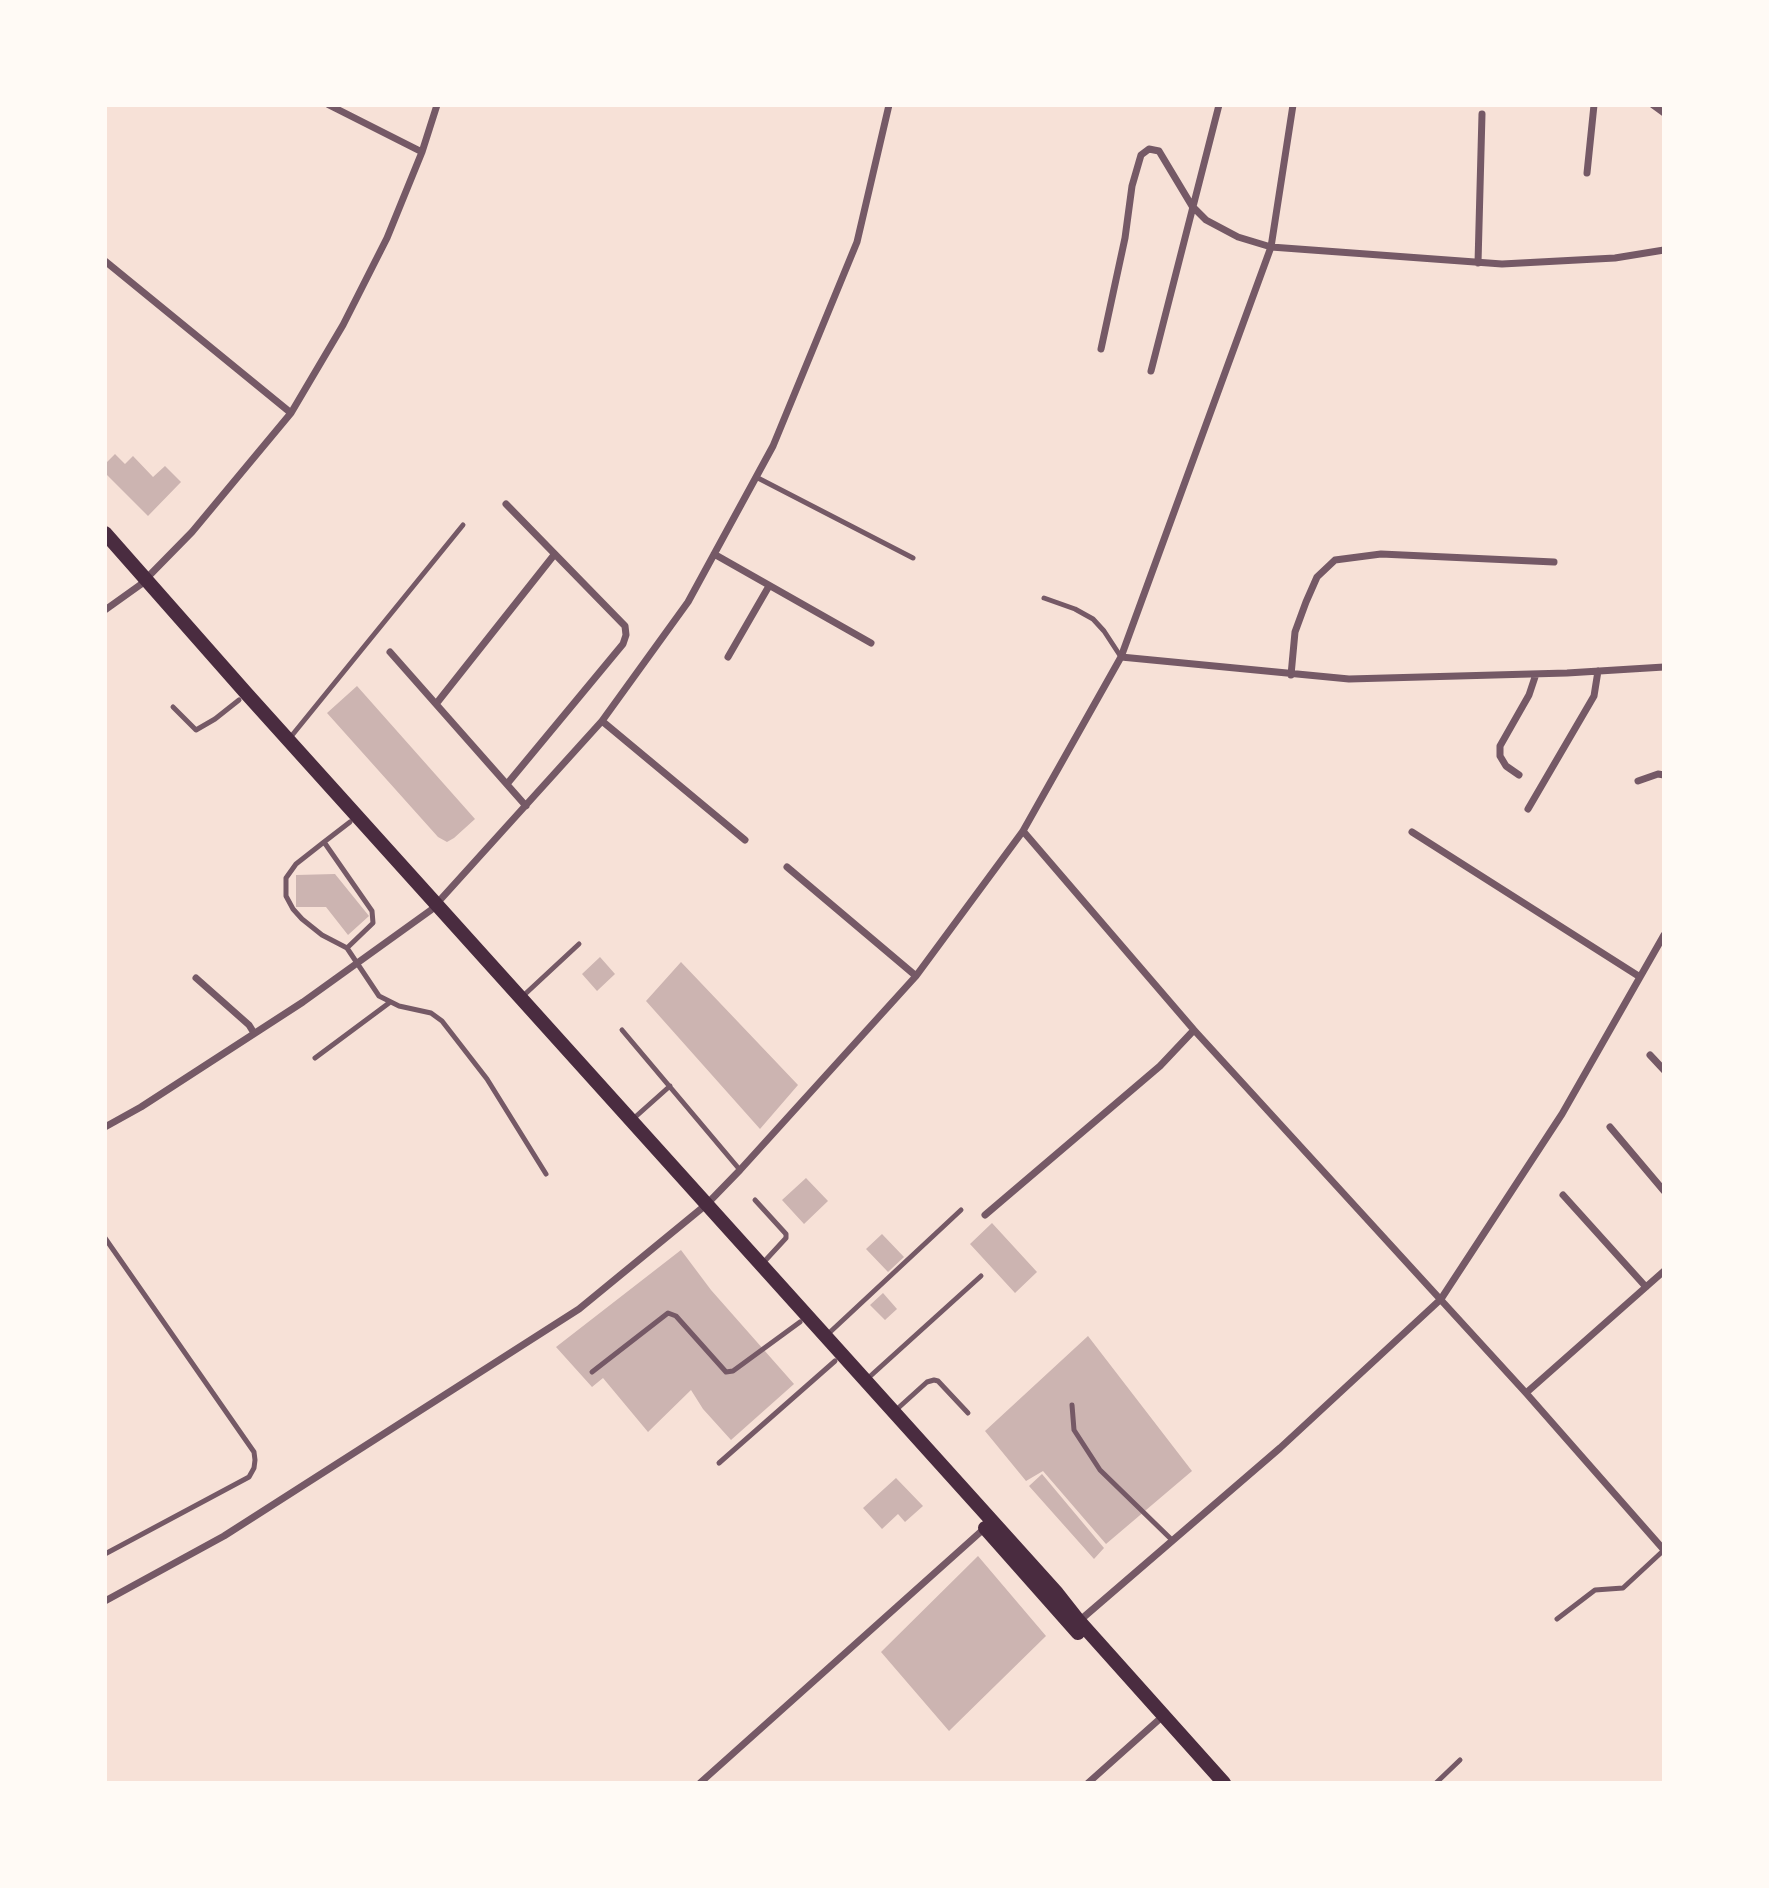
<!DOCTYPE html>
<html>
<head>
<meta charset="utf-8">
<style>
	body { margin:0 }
	#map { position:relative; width:1769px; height:1888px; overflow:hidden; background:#f7e1d7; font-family:"Open Sans",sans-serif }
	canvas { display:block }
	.frame { position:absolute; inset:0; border:107px solid #fffaf5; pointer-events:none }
</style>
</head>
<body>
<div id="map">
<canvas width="1769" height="1888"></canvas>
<div class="frame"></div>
</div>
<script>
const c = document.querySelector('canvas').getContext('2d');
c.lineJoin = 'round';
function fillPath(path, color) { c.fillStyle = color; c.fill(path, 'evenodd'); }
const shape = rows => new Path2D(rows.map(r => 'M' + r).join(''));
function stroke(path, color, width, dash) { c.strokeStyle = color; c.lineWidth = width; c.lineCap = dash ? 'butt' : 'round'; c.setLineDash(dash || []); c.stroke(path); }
const building = shape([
	[115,454,125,464,133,456,153,477,165,466,181,482,148,516,105,473,105,464],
	[357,686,475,819,454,838,447,842,438,837,327,713],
	[335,874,369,916,348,935,326,907,296,907,296,875],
	[600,957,615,974,597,991,582,974],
	[681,962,798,1085,760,1129,646,1001],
	[806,1178,828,1201,804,1224,782,1200],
	[992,1223,1037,1272,1015,1293,970,1244],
	[882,1234,904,1257,888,1272,866,1249],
	[681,1250,711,1290,794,1384,731,1440,703,1409,691,1390,648,1432,603,1378,592,1387,556,1347],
	[883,1293,897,1309,885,1320,870,1305],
	[1088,1336,1192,1471,1106,1544,1043,1471,1026,1481,985,1431],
	[1042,1474,1104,1548,1094,1559,1029,1486],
	[896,1478,923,1506,905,1522,898,1514,882,1529,863,1508],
	[978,1556,1046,1636,949,1731,881,1652]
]);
const service = shape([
	[756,477,913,558],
	[1044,598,1075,609,1093,619,1104,631,1121,657],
	[173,707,196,730,215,719,239,700],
	[289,739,463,525],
	[324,842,296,864,286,878,286,896,293,909,302,919,322,935,347,948,379,996,399,1006,431,1013,442,1021,487,1079,546,1174],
	[347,948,373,923,372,911,324,842,350,822],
	[523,996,579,944],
	[622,1030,740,1170],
	[315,1058,389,1003],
	[633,1119,670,1086],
	[755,1200,786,1234,786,1238,763,1263],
	[105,1238,254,1452,255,1460,254,1468,249,1477,105,1554],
	[828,1334,961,1210],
	[592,1372,668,1313,676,1316,726,1372,733,1371,800,1322],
	[866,1380,981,1276],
	[1072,1405,1074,1430,1100,1470,1172,1540],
	[896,1410,927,1382,934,1380,938,1381,968,1413],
	[719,1463,835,1361],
	[1557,1619,1595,1590,1623,1588,1664,1550],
	[1436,1783,1460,1760]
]);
const minor = shape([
	[329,105,422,152],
	[1653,105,1664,113],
	[1587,173,1594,105],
	[105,261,291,413],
	[1478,263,1482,114],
	[1101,349,1125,238,1132,186,1141,155,1149,149,1159,151,1192,206,1206,220,1238,237,1271,247,1502,264,1615,258,1664,250],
	[1151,371,1219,105],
	[506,504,625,626,626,635,623,644,507,784],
	[714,554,871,643],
	[105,610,140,585,192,532,291,413,343,325,387,238,422,152,437,105],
	[390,652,526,806],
	[728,657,769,586],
	[1121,657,1349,679,1567,673,1664,667],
	[1291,675,1295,632,1306,602,1317,577,1335,560,1381,554,1554,562],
	[436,704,554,555],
	[602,721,745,840],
	[1519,775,1506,766,1500,756,1500,746,1529,695,1536,674],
	[1638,781,1658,774,1664,775],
	[1528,809,1594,696,1598,671],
	[1023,831,1194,1030,1526,1393,1664,1550],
	[1412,832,1640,977],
	[787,867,916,976],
	[196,978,249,1025,254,1033],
	[1650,1055,1664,1070],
	[105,1127,141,1107,303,1002,431,910,602,721,688,602,773,446,857,242,889,105],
	[1610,1127,1664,1191],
	[1563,1195,1646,1287],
	[985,1215,1160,1066,1194,1030],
	[1526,1393,1664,1271],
	[105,1601,224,1536,579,1309,707,1204,740,1170,916,976,1023,831,1121,657,1271,247,1293,105],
	[1078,1622,1280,1448,1441,1299,1562,1114,1664,935],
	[700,1783,986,1527],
	[1088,1783,1163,1716]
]);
const secondary = shape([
	[105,533,246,693,1057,1593,1079,1621,1224,1783],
	[985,1528,1078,1633]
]);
fillPath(building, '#ccb4b1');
stroke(service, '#755966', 5);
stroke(minor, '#755966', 7);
stroke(secondary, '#4a2c40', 14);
</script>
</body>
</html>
